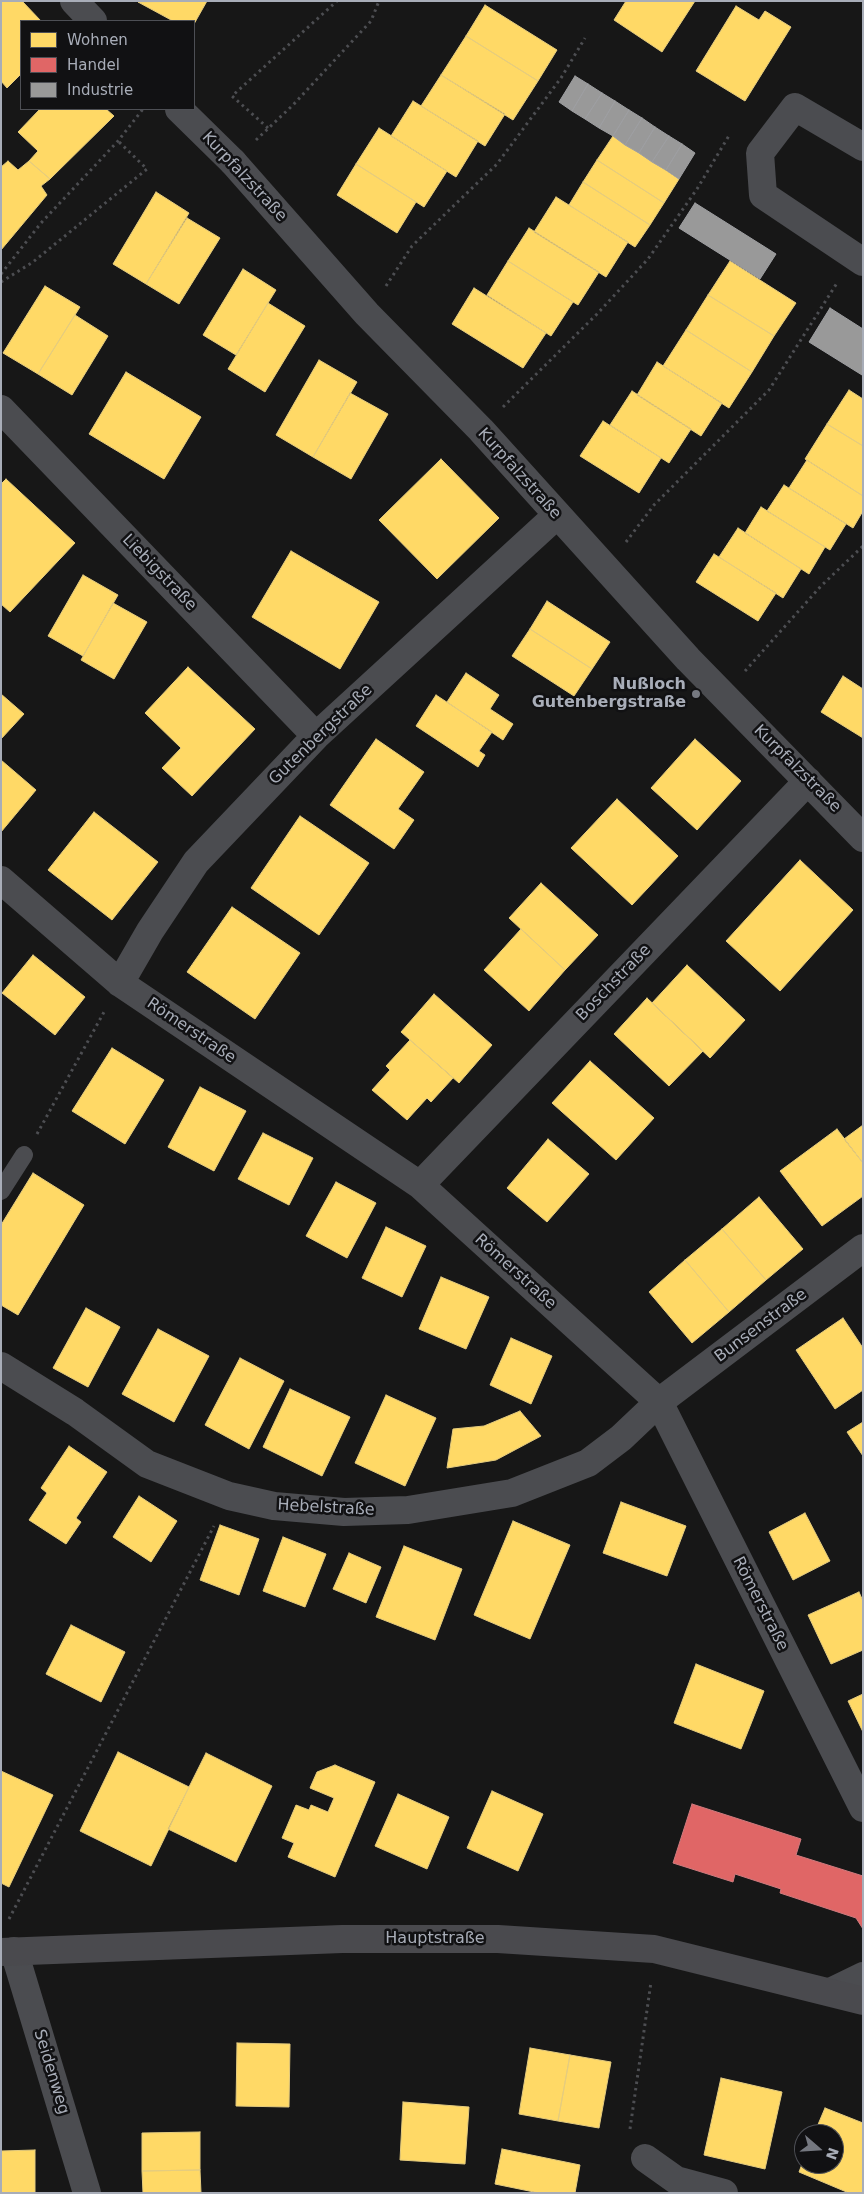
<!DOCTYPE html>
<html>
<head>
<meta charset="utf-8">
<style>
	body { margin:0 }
	#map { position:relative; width:864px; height:2194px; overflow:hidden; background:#171717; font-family:"DejaVu Sans",sans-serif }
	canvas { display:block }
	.frame { position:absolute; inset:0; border:2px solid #a8adb8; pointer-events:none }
	.legend { position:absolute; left:20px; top:20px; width:175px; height:90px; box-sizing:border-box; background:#111113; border:1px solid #4d4f55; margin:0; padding:6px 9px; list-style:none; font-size:15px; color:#a8adb8 }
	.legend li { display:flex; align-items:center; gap:10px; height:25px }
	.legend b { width:25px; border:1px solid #4d4f55 }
	.north { position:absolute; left:794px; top:2124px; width:50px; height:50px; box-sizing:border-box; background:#111113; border:1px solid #4d4f55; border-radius:50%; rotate:109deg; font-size:14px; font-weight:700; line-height:20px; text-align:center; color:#a8adb8 }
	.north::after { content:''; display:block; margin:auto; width:18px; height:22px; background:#757880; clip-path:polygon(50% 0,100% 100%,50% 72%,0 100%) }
</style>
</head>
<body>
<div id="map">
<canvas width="864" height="2194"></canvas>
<div class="frame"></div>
<ul class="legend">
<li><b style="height:14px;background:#ffd966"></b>Wohnen</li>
<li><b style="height:14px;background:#e06666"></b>Handel</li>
<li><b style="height:14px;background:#999"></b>Industrie</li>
</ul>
<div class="north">N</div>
</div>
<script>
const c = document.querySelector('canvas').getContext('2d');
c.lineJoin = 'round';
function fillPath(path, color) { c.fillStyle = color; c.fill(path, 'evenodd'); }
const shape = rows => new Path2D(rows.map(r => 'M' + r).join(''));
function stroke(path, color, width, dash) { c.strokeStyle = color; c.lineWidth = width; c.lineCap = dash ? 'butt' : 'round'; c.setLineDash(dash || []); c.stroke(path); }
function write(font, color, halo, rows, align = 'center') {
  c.font = font + ' "DejaVu Sans",sans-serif'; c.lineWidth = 5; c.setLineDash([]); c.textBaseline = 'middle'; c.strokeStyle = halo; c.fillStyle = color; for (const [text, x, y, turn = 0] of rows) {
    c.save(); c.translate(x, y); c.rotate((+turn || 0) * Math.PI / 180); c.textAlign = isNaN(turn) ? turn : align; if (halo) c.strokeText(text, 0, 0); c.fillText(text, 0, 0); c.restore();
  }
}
const homes = shape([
	[1,1,22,1,41,21,21,21,21,74,7,88,1,81,1,1],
	[207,1,194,24,194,21,173,21,138,2,207,1],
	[626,1,695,1,662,52,614,20,626,1],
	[485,5,557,50,538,81,466,36,485,5],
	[736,6,759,20,765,11,791,27,745,101,696,71,736,6],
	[466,36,538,81,513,120,441,75,466,36],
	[441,75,505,114,485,146,421,106,441,75],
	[413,101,478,141,456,177,391,136,413,101],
	[40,109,106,109,114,116,50,179,29,161,38,151,18,132,40,109],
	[379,128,447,171,424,207,356,164,379,128],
	[613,136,679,179,664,203,597,160,613,136],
	[597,160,664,203,650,225,583,182,597,160],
	[8,161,18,170,29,161,50,179,41,186,47,195,1,250,1,167,8,161],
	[356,164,416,202,397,233,337,195,356,164],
	[583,182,650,225,635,247,569,205,583,182],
	[156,192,189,213,146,284,113,264,156,192],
	[556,197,628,242,606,277,534,232,556,197],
	[187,218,220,238,179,304,146,284,187,218],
	[529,228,599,272,578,305,508,261,529,228],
	[508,261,573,302,551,336,487,295,508,261],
	[730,261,796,303,774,336,708,295,730,261],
	[243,269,276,290,236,355,203,335,243,269],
	[45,286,80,307,38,374,3,353,45,286],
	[474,288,546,333,523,368,452,324,474,288],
	[708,295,774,336,752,372,686,330,708,295],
	[268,303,305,326,265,392,228,369,268,303],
	[75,315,108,336,72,395,38,374,75,315],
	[686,330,752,372,729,408,663,366,686,330],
	[319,360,357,382,313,457,276,435,319,360],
	[657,362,722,403,701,436,637,395,657,362],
	[126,372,201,417,164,479,89,434,126,372],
	[849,390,863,399,863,446,827,424,849,390],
	[632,391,691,429,669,463,610,425,632,391],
	[350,393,388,414,351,479,313,457,350,393],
	[603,421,661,458,639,493,580,456,603,421],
	[827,424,863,446,863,496,805,459,827,424],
	[441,459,499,518,437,579,379,520,441,459],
	[807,460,863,496,863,511,853,528,789,488,807,460],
	[6,479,75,543,10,612,1,604,1,484,6,479],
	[784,485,846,524,830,550,767,511,784,485],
	[761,507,825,547,809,574,745,533,761,507],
	[738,528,801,569,783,598,719,557,738,528],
	[291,551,379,602,340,669,252,617,291,551],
	[714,554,776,593,758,621,696,582,714,554],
	[83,575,118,595,83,656,48,636,83,575],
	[547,601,610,642,592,669,530,629,547,601],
	[113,603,147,622,114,679,81,660,113,603],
	[530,629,592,669,574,696,512,656,530,629],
	[188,667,255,729,192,796,162,768,181,748,145,713,188,667],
	[466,673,499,695,490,709,513,724,503,740,447,702,466,673],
	[843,676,863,689,863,738,821,712,843,676],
	[1,694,24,714,1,739,1,694],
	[436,695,492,732,479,751,485,755,478,767,416,726,436,695],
	[376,739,424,772,398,809,414,820,394,849,330,805,376,739],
	[695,739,741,781,697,830,651,788,695,739],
	[1,760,36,790,1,832,1,760],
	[617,799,678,856,632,905,571,848,617,799],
	[94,812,158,862,112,920,48,870,94,812],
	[300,816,369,863,319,935,251,888,300,816],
	[800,860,853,910,780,991,726,941,800,860],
	[541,883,598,935,565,970,509,918,541,883],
	[232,907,300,953,255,1019,187,972,232,907],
	[521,929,565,970,529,1011,484,970,521,929],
	[33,955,85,997,55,1035,2,993,33,955],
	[687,965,745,1020,710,1058,652,1003,687,965],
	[434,994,492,1045,459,1083,401,1032,434,994],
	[647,998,703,1051,669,1086,614,1034,647,998],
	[410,1040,453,1078,431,1102,427,1098,407,1120,372,1090,390,1070,386,1066,410,1040],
	[112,1048,164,1080,125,1144,72,1111,112,1048],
	[590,1061,654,1118,616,1160,552,1103,590,1061],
	[200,1087,246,1111,214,1171,168,1147,200,1087],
	[863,1125,863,1163,844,1139,863,1125],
	[837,1129,863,1163,863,1196,822,1226,780,1171,837,1129],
	[263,1133,313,1158,289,1205,238,1179,263,1133],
	[548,1139,589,1174,547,1222,507,1188,548,1139],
	[33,1173,84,1205,18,1315,1,1305,1,1225,33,1173],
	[336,1182,376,1203,347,1258,306,1236,336,1182],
	[759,1197,803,1249,766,1280,722,1229,759,1197],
	[386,1227,426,1246,402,1297,362,1278,386,1227],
	[722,1229,766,1280,729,1312,685,1260,722,1229],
	[685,1260,729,1312,692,1343,649,1292,685,1260],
	[441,1277,489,1297,466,1349,419,1329,441,1277],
	[86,1308,120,1327,88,1387,53,1368,86,1308],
	[843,1318,863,1348,863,1390,835,1409,796,1350,843,1318],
	[158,1329,209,1356,174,1422,122,1394,158,1329],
	[511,1338,552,1356,531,1404,490,1385,511,1338],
	[240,1358,284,1381,249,1449,205,1425,240,1358],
	[290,1389,350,1417,322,1476,263,1447,290,1389],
	[386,1395,436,1418,405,1486,355,1463,386,1395],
	[520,1411,541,1436,496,1460,447,1468,453,1429,484,1426,520,1411],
	[863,1422,863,1456,847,1432,863,1422],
	[69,1446,107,1472,76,1518,81,1522,66,1544,29,1520,47,1493,41,1488,69,1446],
	[139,1496,177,1521,151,1562,113,1537,139,1496],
	[621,1502,686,1526,667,1576,603,1553,621,1502],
	[805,1513,830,1561,793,1580,769,1532,805,1513],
	[513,1521,570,1545,530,1639,474,1615,513,1521],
	[220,1525,259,1539,239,1595,200,1580,220,1525],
	[283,1537,326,1554,305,1607,263,1591,283,1537],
	[404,1546,462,1569,435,1640,376,1617,404,1546],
	[349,1553,381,1567,366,1603,333,1589,349,1553],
	[859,1592,863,1601,863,1650,831,1664,808,1615,859,1592],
	[71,1625,125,1652,101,1702,46,1674,71,1625],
	[696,1664,764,1691,741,1749,674,1723,696,1664],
	[863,1694,863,1732,848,1701,863,1694],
	[118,1752,189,1787,151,1866,80,1831,118,1752],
	[206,1753,272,1786,236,1862,168,1829,206,1753],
	[335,1765,375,1782,335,1877,288,1857,294,1843,282,1838,296,1805,309,1810,311,1805,328,1812,334,1798,310,1788,317,1772,335,1765],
	[1,1771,53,1795,9,1887,1,1883,1,1771],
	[492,1791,543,1814,518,1871,467,1848,492,1791],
	[398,1794,449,1817,427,1869,375,1846,398,1794],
	[237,2043,290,2044,289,2107,236,2106,237,2043],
	[530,2048,570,2055,558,2121,519,2114,530,2048],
	[570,2055,611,2062,599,2128,558,2121,570,2055],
	[721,2078,782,2092,765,2169,704,2155,721,2078],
	[403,2102,469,2107,465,2164,400,2160,403,2102],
	[825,2108,863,2123,863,2193,849,2193,799,2172,804,2159,804,2164,834,2164,834,2134,814,2134,825,2108],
	[200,2132,200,2170,142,2171,142,2133,200,2132],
	[502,2149,580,2165,575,2193,539,2193,495,2184,502,2149],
	[35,2150,35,2193,1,2193,1,2151,35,2150],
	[200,2170,201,2193,143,2193,142,2171,200,2170]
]);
const shops = shape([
	[692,1804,801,1839,796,1855,863,1876,863,1929,856,1918,780,1893,781,1889,735,1874,733,1882,673,1863,692,1804]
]);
const industry = shape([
	[575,76,588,84,572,111,559,102,575,76],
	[588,84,602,93,585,119,572,111,588,84],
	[602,93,615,101,599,128,585,119,602,93],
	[615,101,629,110,613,136,599,128,615,101],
	[629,110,642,118,625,145,613,136,629,110],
	[642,118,655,127,639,153,625,145,642,118],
	[655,127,669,136,652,162,639,153,655,127],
	[669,136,682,144,666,170,652,162,669,136],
	[682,144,695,153,679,179,666,170,682,144],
	[695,203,776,254,760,279,679,228,695,203],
	[830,308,863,329,862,375,809,342,830,308]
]);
const path = shape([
	[268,128,232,96,337,1],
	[256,140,293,105,371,21,379,1],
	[1,274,41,223,118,141,143,109],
	[1,282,33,262,147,169,118,141],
	[386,286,412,246,497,164,561,78,585,38],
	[503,407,597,314,648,259,697,189,730,134],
	[626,542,654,505,769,390,837,283],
	[745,671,821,586,863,546],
	[37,1134,104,1012],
	[9,1919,214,1526],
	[630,2129,651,1982]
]);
const lane = shape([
	[1,1191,24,1155]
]);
const street = shape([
	[74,1,93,21],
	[863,147,795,107,760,153,763,195,863,262],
	[233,162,367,314,481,430,688,659,863,838],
	[1,409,316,736],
	[1,880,120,983,420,1185,659,1402,863,1808],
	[120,983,150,931,196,862,316,736,556,516],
	[420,1185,808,781],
	[1,1366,75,1412,147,1464,229,1496,274,1506,344,1512,408,1510,512,1493,588,1463,621,1438,659,1402,863,1248],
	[14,1951,87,2193],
	[830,1992,863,1976],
	[645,2158,676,2180,724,2193]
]);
const secondary = shape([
	[1,1952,342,1939,498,1939,654,1949,863,2001]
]);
const streetBridge = shape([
	[179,109,233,162]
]);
const markers = [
	[696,694,5,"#757880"]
];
const streetNames = [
	["Kurpfalzstraße",244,177,47],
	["Kurpfalzstraße",519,474,48],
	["Liebigstraße",159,573,46],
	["Gutenbergstraße",321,735,-44],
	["Kurpfalzstraße",797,769,45],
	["Boschstraße",614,983,-46],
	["Römerstraße",191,1031,34],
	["Römerstraße",515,1272,42],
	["Bunsenstraße",761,1326,-37],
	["Hebelstraße",326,1508,3],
	["Römerstraße",760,1604,63],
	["Hauptstraße",435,1939],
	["Seidenweg",51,2072,73]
];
const poiNames = [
	["Nußloch",686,685],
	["Gutenbergstraße",686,703]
];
fillPath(homes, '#ffd966');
stroke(homes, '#e5cc7f', 1);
fillPath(shops, '#e06666');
stroke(shops, '#cf7b7f', 1);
fillPath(industry, '#999');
stroke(industry, '#9e9fa2', 1);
stroke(path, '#4d4e52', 3, [2.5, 4]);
stroke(lane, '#4b4c50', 18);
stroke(street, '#4b4c50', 28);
stroke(secondary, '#4a4a4e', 28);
stroke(streetBridge, '#4b4c50', 28);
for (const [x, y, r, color] of markers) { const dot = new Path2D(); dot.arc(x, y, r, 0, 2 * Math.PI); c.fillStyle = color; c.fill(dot); stroke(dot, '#111113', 2); }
write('16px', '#a8adb8', '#111113', streetNames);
write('bold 16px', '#a8adb8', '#111113', poiNames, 'right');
</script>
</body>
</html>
